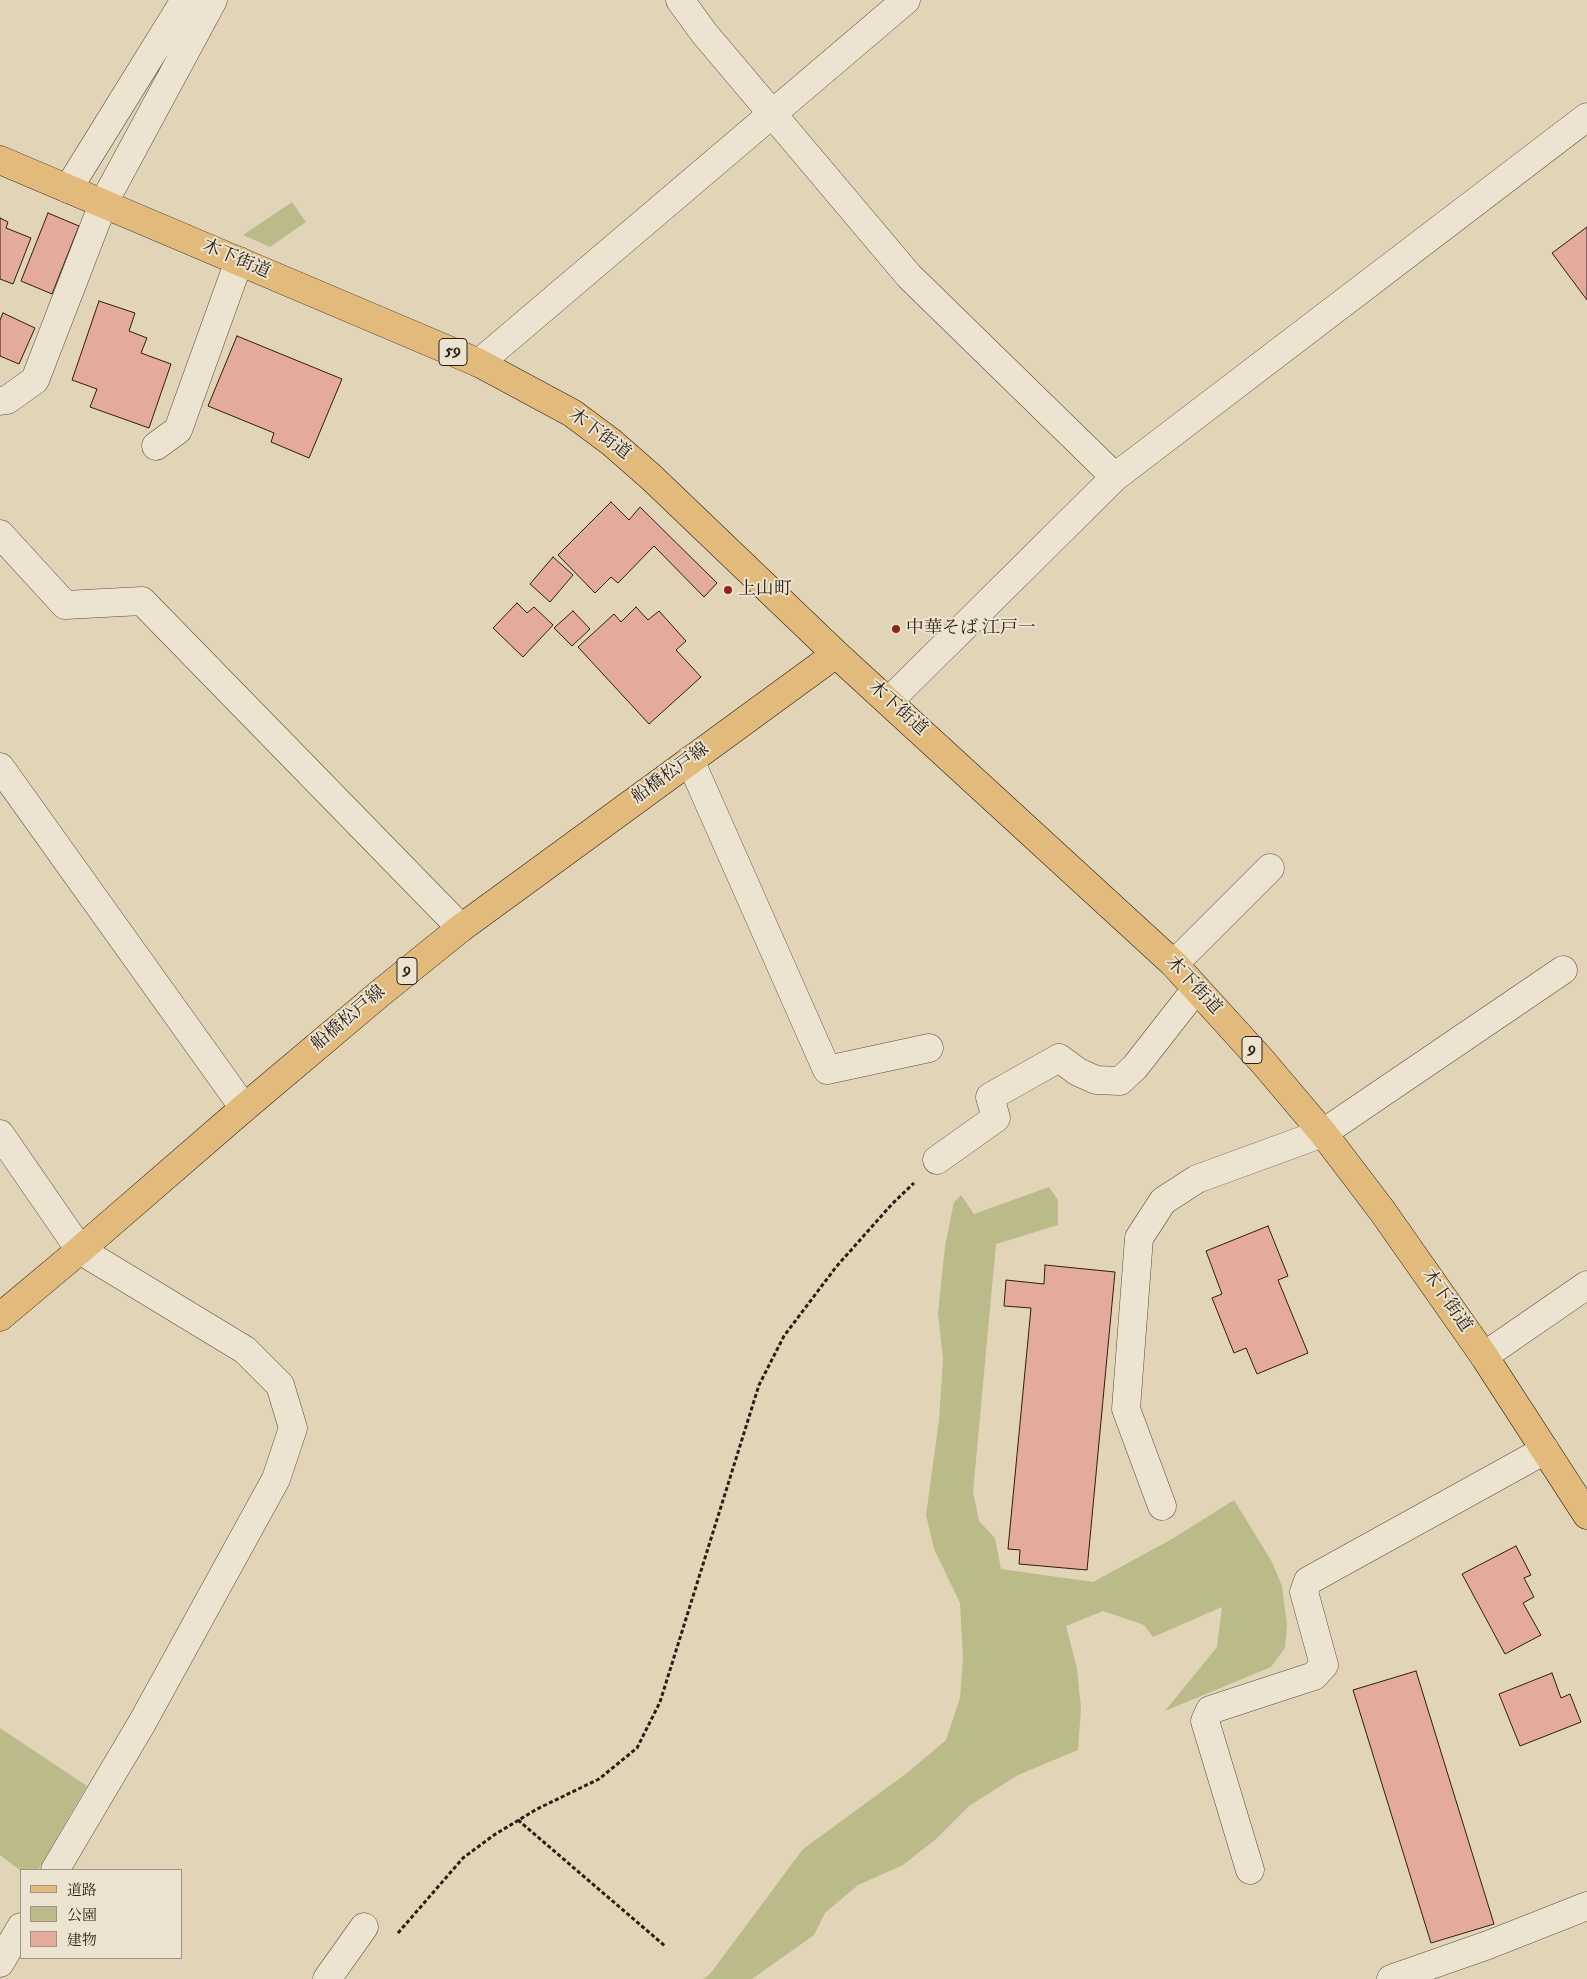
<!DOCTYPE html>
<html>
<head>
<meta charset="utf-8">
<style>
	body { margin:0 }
	#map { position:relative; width:1587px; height:1979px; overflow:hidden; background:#e2d5b7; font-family:"IM FELL DW Pica","Noto Serif JP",serif }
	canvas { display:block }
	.legend { position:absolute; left:20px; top:1869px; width:162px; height:90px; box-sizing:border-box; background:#ece4d0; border:1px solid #9f9485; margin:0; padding:6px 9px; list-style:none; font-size:15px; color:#2c1d14 }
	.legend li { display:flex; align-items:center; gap:10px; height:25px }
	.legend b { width:25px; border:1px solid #9f9485 }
</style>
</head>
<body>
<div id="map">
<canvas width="1587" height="1979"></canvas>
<ul class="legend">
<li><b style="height:6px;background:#e1ba7c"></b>道路</li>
<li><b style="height:14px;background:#babb89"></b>公園</li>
<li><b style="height:14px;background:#e4ab9d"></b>建物</li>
</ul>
</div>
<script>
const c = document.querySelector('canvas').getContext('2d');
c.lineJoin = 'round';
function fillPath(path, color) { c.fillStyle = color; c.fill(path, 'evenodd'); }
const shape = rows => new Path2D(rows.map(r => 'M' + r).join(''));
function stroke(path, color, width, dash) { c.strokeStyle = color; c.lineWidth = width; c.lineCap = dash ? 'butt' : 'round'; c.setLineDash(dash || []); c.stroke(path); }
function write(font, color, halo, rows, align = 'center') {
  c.font = font + ' "IM FELL DW Pica","Noto Serif JP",serif'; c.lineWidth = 4; c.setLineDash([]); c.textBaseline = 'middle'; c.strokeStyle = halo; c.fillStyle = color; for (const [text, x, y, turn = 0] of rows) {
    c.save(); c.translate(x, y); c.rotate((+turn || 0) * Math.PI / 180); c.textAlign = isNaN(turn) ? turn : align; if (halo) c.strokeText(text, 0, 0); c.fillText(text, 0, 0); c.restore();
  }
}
const green = shape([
	[292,202,306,222,270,247,243,235],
	[1049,1187,1058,1200,1058,1225,996,1244,973,1492,979,1521,995,1538,1001,1569,1093,1582,1172,1539,1234,1500,1272,1562,1282,1586,1287,1625,1285,1648,1271,1667,1165,1711,1217,1647,1222,1607,1153,1637,1144,1625,1103,1611,1066,1626,1077,1669,1081,1708,1078,1750,1018,1775,969,1806,936,1839,903,1865,858,1885,825,1913,814,1935,752,1979,703,1979,710,1974,803,1849,907,1773,946,1740,960,1698,963,1658,960,1603,934,1549,926,1515,939,1420,943,1360,938,1313,945,1246,954,1202,961,1195,974,1214],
	[0,1728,87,1786,38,1870,21,1871,0,1855]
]);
const building = shape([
	[48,213,79,226,52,294,21,281,48,213],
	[0,218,8,222,6,228,31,238,13,284,0,279,0,218],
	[1587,227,1587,300,1552,253,1587,227],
	[99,301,135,313,129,331,147,338,141,353,171,364,149,428,90,407,97,389,72,380,99,301],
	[3,313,35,328,19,364,0,356,0,320,3,313],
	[237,336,342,379,309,458,271,442,274,433,208,406,237,336],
	[611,502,629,520,640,507,717,583,704,597,654,546,618,583,611,577,595,593,558,555,611,502],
	[553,557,573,575,550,602,530,584,553,557],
	[517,603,527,613,534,607,553,625,523,657,493,628,517,603],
	[636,607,648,620,659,611,686,641,676,650,701,677,649,724,578,647,614,614,621,622,636,607],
	[573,611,590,629,572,646,554,628,573,611],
	[1268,1226,1288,1276,1278,1280,1308,1353,1257,1374,1246,1348,1234,1353,1212,1298,1222,1294,1206,1251,1268,1226],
	[1045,1265,1115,1272,1087,1570,1019,1564,1020,1550,1008,1549,1031,1308,1004,1306,1006,1280,1044,1284,1045,1265],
	[1516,1546,1531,1575,1524,1578,1534,1597,1523,1603,1541,1635,1505,1654,1462,1574,1516,1546],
	[1416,1671,1494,1924,1431,1943,1353,1690,1416,1671],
	[1552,1673,1561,1698,1570,1694,1581,1722,1520,1746,1499,1694,1552,1673]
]);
const path = shape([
	[518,1820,665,1946],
	[398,1933,463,1858,494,1835,537,1809,599,1779,637,1748,660,1702,759,1385,784,1336,836,1267,892,1204,914,1183]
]);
const minor = shape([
	[680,0,704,33,909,276,1115,477],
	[68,189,185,0],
	[479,363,906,0],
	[0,401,7,400,35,380,103,204,213,0],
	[156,446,178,430,239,261],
	[0,534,65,605,142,601,461,928],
	[889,701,1115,477,1587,117],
	[690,760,827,1070,929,1048],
	[0,767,244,1108],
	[1174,964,1270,868],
	[0,1134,80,1250,245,1350,280,1385,293,1428,276,1479,142,1723,55,1870],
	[937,1160,996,1118,990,1097,1059,1058,1078,1072,1096,1080,1120,1081,1135,1067,1196,989],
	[1484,1356,1587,1285],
	[1162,1506,1126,1409,1139,1238,1163,1201,1197,1179,1323,1133,1563,970],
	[1250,1870,1205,1721,1210,1710,1314,1676,1324,1665,1304,1592,1308,1581,1545,1450],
	[0,1963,21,1927],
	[327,1979,364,1927],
	[1391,1979,1488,1945,1587,1906]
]);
const major = shape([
	[0,160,479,363,572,413,611,442,651,477,836,654,1174,964,1263,1062,1323,1133,1383,1212,1484,1356,1587,1515],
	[0,1317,80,1250,244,1108,378,995,461,928,836,654]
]);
const markers = [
	[728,590,5,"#8f2418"],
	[896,629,5,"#8f2418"]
];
const shields = [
	[453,352,28],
	[407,971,20],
	[1252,1050,20]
];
const shieldNames = [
	["59",453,352],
	["9",407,971],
	["9",1252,1050]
];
const streetNames = [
	["木下街道",236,260,23],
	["木下街道",599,435,37],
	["木下街道",897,709,42],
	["船橋松戸線",671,774,-36],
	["木下街道",1193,986,47],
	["船橋松戸線",349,1019,-40],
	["木下街道",1446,1301,55]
];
const poiNames = [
	["上山町",738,590],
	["中華そば 江戸一",906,629]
];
fillPath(green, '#babb89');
fillPath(building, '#e4ab9d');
stroke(building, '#2c1d14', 1);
stroke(minor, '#5a4b3d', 29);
stroke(major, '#2c1d14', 29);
stroke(path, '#2c1d14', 3, [4, 2.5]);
stroke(minor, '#ece4d0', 28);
stroke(major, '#e1ba7c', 28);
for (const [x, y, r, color] of markers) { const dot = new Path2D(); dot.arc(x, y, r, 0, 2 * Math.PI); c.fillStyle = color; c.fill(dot); stroke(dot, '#ece4d0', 2); }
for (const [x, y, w] of shields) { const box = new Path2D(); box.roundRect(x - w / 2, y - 13.5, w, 27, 4); c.fillStyle = '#ece4d0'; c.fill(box); stroke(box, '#2c1d14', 1); }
write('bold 16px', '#2c1d14', null, shieldNames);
write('18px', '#2c1d14', '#ece4d0', streetNames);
write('18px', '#2c1d14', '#ece4d0', poiNames, 'left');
</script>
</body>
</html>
